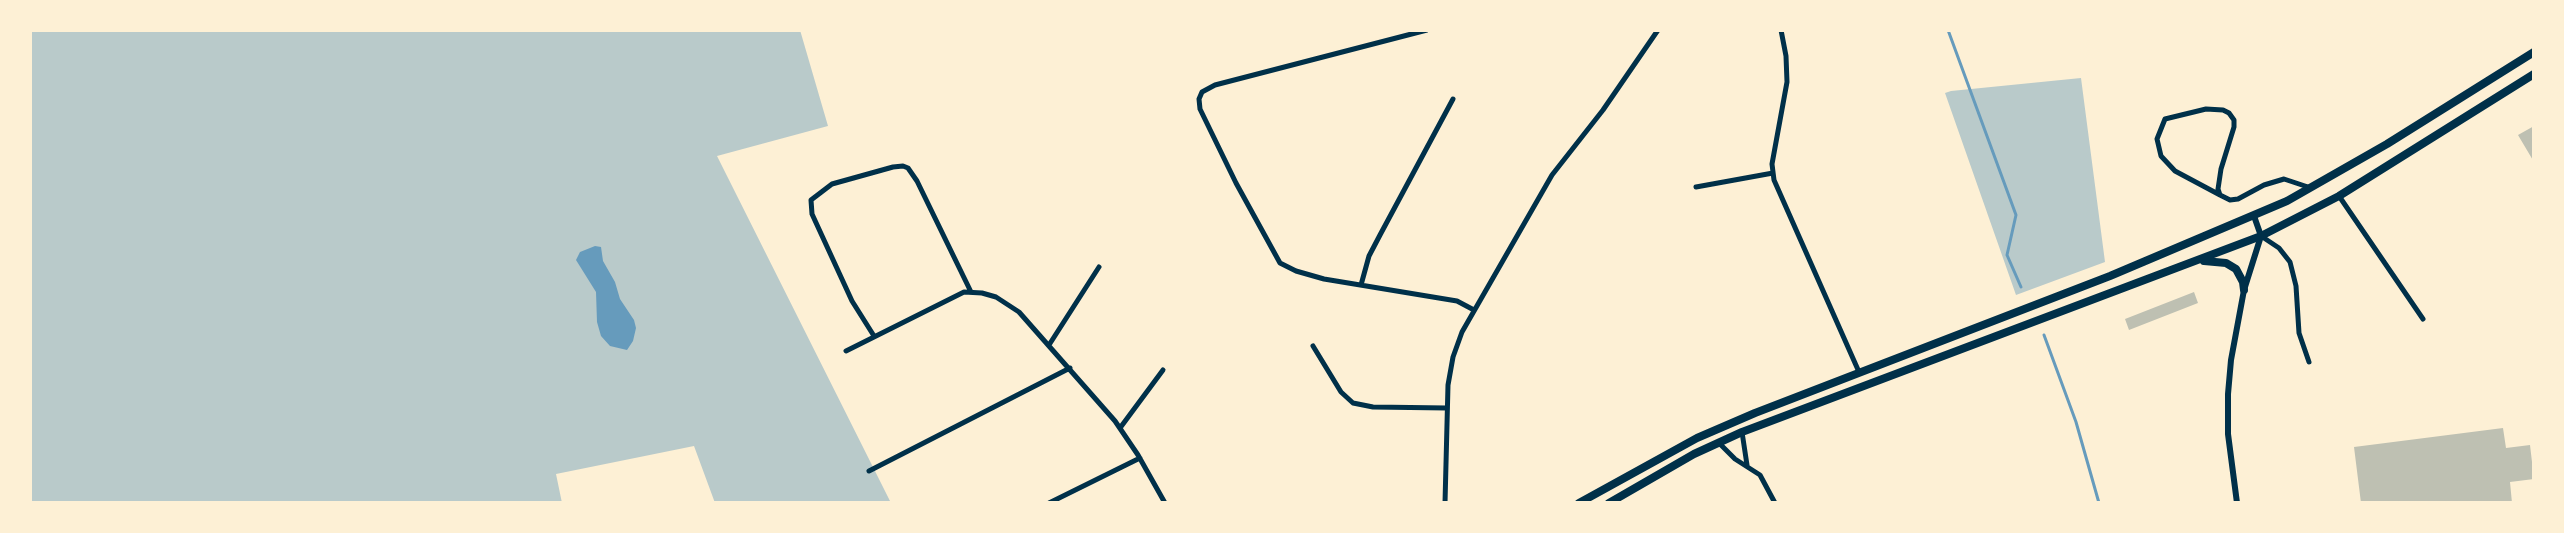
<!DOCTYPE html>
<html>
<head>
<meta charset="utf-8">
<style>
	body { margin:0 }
	#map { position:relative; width:2564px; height:533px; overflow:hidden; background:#fdf0d5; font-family:"Playfair Display",serif }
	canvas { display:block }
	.frame { position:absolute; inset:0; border:32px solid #fdf0d5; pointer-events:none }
</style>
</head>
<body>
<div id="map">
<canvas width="2564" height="533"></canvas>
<div class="frame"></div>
</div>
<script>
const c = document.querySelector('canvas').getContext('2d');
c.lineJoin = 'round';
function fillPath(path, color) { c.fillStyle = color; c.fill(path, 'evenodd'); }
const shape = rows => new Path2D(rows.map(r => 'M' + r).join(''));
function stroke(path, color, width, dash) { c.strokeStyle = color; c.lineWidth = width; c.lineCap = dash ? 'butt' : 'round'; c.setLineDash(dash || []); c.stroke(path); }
const green = shape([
	[30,30,800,30,828,126,717,156,891,503,715,503,694,446,556,474,562,503,30,503],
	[2081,78,2105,262,2016,295,1945,93,1951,91]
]);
const water = shape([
	[595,246,601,247,603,261,615,282,620,299,634,320,636,328,633,341,627,350,610,346,601,336,597,322,596,292,576,260,580,252]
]);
const stream = shape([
	[1948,30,2016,215,2007,255,2021,287],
	[2044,335,2076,422,2099,503]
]);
const building = shape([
	[2534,126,2534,162,2518,135],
	[2194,292,2198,303,2129,330,2125,319],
	[2503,428,2506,448,2530,445,2534,479,2510,482,2512,503,2361,503,2354,447]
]);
const minor = shape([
	[1427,30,1215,85,1202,92,1199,99,1200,109,1236,183,1280,263,1296,271,1324,279,1457,301,1474,310],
	[1781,30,1786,56,1787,82,1772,164,1774,180,1859,372],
	[1696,187,1773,173],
	[2220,195,2175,171,2161,156,2157,139,2165,119,2206,109,2223,110,2229,113,2234,120,2234,127,2221,169,2218,189,2220,195,2230,200,2238,199,2264,185,2284,179,2311,188],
	[2339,196,2423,319],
	[2261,236,2279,248,2290,262,2296,286,2299,333,2309,362],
	[1361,285,1369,256,1380,235,1453,99],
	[874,336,852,301,812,214,811,200,832,184,893,167,903,166,908,168,917,181,971,292],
	[1049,345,1099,267],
	[1313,346,1341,392,1353,403,1373,407,1447,408],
	[846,351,964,292,982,293,996,297,1019,312,1115,421,1138,455,1165,503],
	[1120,428,1163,370],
	[1742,432,1747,465],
	[1719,443,1735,459,1760,475,1775,503],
	[869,471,1070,368],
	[1049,503,1140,458],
	[1445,503,1448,385,1453,357,1462,332,1552,175,1603,110,1658,30]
]);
const tertiary = shape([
	[2237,503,2228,434,2228,394,2231,360,2244,290,2261,236,2254,216]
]);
const primary = shape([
	[2204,261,2226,263,2236,269,2243,282,2244,290],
	[1579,503,1697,438,1755,413,2110,276,2287,201,2387,144,2534,52],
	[1609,503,1694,454,1742,432,2261,236,2339,196,2534,74]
]);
fillPath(green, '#b9caca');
fillPath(water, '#669bbc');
stroke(stream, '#669bbc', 3);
fillPath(building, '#bec0b2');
stroke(minor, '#003049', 5);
stroke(tertiary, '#003049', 6);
stroke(primary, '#003049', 8);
</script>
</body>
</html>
